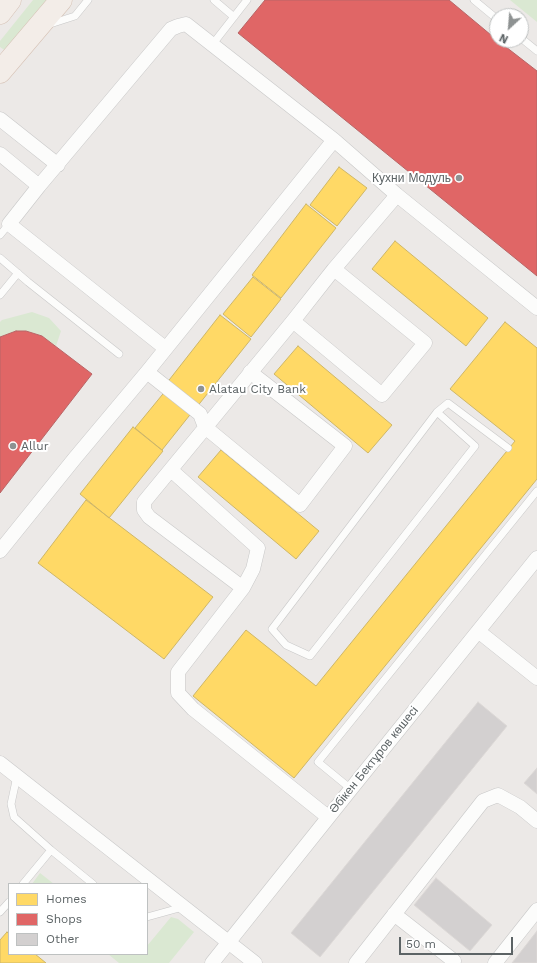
<!DOCTYPE html>
<html>
<head>
<meta charset="utf-8">
<style>
	body { margin:0 }
	#map { position:relative; width:537px; height:963px; overflow:hidden; background:#ece9e7; font-family:"Work Sans",sans-serif }
	canvas { display:block }
	.legend { position:absolute; left:8px; top:883px; width:140px; height:72px; box-sizing:border-box; background:#fff; border:1px solid #bec1c1; margin:0; padding:5px 7px; list-style:none; font-size:12px; color:#5c6365 }
	.legend li { display:flex; align-items:center; gap:8px; height:20px }
	.legend b { width:20px; border:1px solid #bec1c1 }
	.north { position:absolute; left:489px; top:8px; width:40px; height:40px; box-sizing:border-box; background:#fff; border:1px solid #bec1c1; border-radius:50%; rotate:206deg; font-size:11px; font-weight:700; line-height:16px; text-align:center; color:#5c6365 }
	.north::after { content:''; display:block; margin:auto; width:14px; height:18px; background:#8e9292; clip-path:polygon(50% 0,100% 100%,50% 72%,0 100%) }
	.scale { position:absolute; left:399px; top:937px; width:114px; height:18px; box-sizing:border-box; border:2px solid #5c6365; border-top:0; padding-left:5px; font-size:12px; line-height:14px; white-space:nowrap; color:#5c6365; -webkit-text-stroke:3px #fff; paint-order:stroke }
</style>
</head>
<body>
<div id="map">
<canvas width="537" height="963"></canvas>
<ul class="legend">
<li><b style="height:11px;background:#ffd966"></b>Homes</li>
<li><b style="height:11px;background:#e06666"></b>Shops</li>
<li><b style="height:11px;background:#d3d0d0"></b>Other</li>
</ul>
<div class="north">N</div>
<div class="scale">50 m</div>
</div>
<script>
const c = document.querySelector('canvas').getContext('2d');
c.lineJoin = 'round';
function fillPath(path, color) { c.fillStyle = color; c.fill(path, 'evenodd'); }
const shape = rows => new Path2D(rows.map(r => 'M' + r).join(''));
function stroke(path, color, width, dash) { c.strokeStyle = color; c.lineWidth = width; c.lineCap = dash ? 'butt' : 'round'; c.setLineDash(dash || []); c.stroke(path); }
function write(font, color, halo, rows, align = 'center') {
  c.font = font + ' "Work Sans",sans-serif'; c.lineWidth = 4; c.setLineDash([]); c.textBaseline = 'middle'; c.strokeStyle = halo; c.fillStyle = color; for (const [text, x, y, turn = 0] of rows) {
    c.save(); c.translate(x, y); c.rotate((+turn || 0) * Math.PI / 180); c.textAlign = isNaN(turn) ? turn : align; if (halo) c.strokeText(text, 0, 0); c.fillText(text, 0, 0); c.restore();
  }
}
const green = shape([
	[33,0,47,0,6,51,0,47,0,41],
	[510,0,537,0,537,22],
	[32,312,49,318,61,331,56,346,42,336,26,331,16,331,0,337,0,322,2,320],
	[40,873,54,884,32,884],
	[171,917,178,919,194,932,169,963,119,963,108,954,147,954,147,946]
]);
const homes = shape([
	[339,167,367,188,337,226,310,205,339,167],
	[306,204,336,228,281,298,252,275,306,204],
	[395,241,488,318,466,346,372,269,395,241],
	[253,277,281,299,251,337,223,314,253,277],
	[220,315,251,339,196,408,166,384,220,315],
	[505,322,537,348,537,479,294,778,193,696,246,630,316,686,515,441,450,389,505,322],
	[298,346,392,425,368,453,274,374,298,346],
	[167,389,193,411,162,450,135,428,167,389],
	[133,427,163,451,109,518,80,494,133,427],
	[221,450,319,531,296,559,198,477,221,450],
	[86,500,213,597,164,659,38,563,86,500],
	[7,932,9,934,9,954,35,954,46,963,0,963,0,940,7,932]
]);
const shops = shape([
	[265,0,449,0,497,40,537,71,537,276,238,33,265,0],
	[16,331,26,331,42,336,92,374,0,493,0,337,16,331]
]);
const building = shape([
	[478,702,507,726,320,957,291,933,478,702],
	[537,768,537,794,524,783,537,768],
	[436,878,492,925,470,951,414,905,436,878],
	[537,931,537,963,512,963,537,931]
]);
const service = shape([
	[214,0,234,17],
	[474,0,497,19],
	[47,25,75,16,88,0],
	[521,38,537,51],
	[212,45,247,0],
	[0,235,9,224],
	[0,258,28,282,119,354],
	[0,295,18,273],
	[437,412,475,446,310,656,286,645,272,629,437,412],
	[437,412,448,403,508,448],
	[17,776,11,804,14,817,51,850,93,884],
	[351,789,318,762,537,491],
	[23,884,51,850],
	[0,912,9,902],
	[147,917,183,907]
]);
const minor = shape([
	[0,119,58,165],
	[0,154,39,186,171,29,178,26,186,24,334,140,397,195,537,308],
	[39,186,9,224,165,348],
	[293,321,382,395,425,343,334,269],
	[147,372,200,414,205,427,300,505,345,446,250,372],
	[171,470,258,548,253,569,243,588,178,672,178,693,193,709,328,817],
	[0,551,75,458,147,372,334,140],
	[243,588,149,517,144,510,144,502,293,321,334,269,397,195],
	[478,631,537,678],
	[0,763,255,963],
	[394,914,454,961],
	[212,963,351,789,537,558],
	[356,963,483,801,498,795,520,807,537,821],
	[495,963,537,910]
]);
const primary = shape([
	[0,13,10,0],
	[0,72,61,0]
]);
const markers = [
	[459,178,4,"#8e9292"],
	[201,389,4,"#8e9292"],
	[13,446,4,"#8e9292"]
];
const poiNames = [
	["Кухни Модуль",451,178,"right"],
	["Alatau City Bank",209,389],
	["Allur",21,446]
];
const streetNames = [
	["Әбікен Бектұров көшесі",374,760,-51]
];
fillPath(green, '#dae8d2');
fillPath(homes, '#ffd966');
stroke(homes, '#ceb666', 1);
fillPath(shops, '#e06666');
stroke(shops, '#b86566', 1);
fillPath(building, '#d3d0d0');
stroke(building, '#dcd8d6', 1);
stroke(service, '#c8c8c8', 8);
stroke(minor, '#c8c8c8', 15);
stroke(primary, '#d5c1b4', 23);
stroke(service, '#fcfcfb', 7);
stroke(minor, '#fcfcfb', 14);
stroke(primary, '#f3ede8', 22);
for (const [x, y, r, color] of markers) { const dot = new Path2D(); dot.arc(x, y, r, 0, 2 * Math.PI); c.fillStyle = color; c.fill(dot); stroke(dot, '#fff', 1.5); }
write('12px', '#5c6365', '#fff', poiNames, 'left');
write('12px', '#5c6365', '#fff', streetNames);
</script>
</body>
</html>
